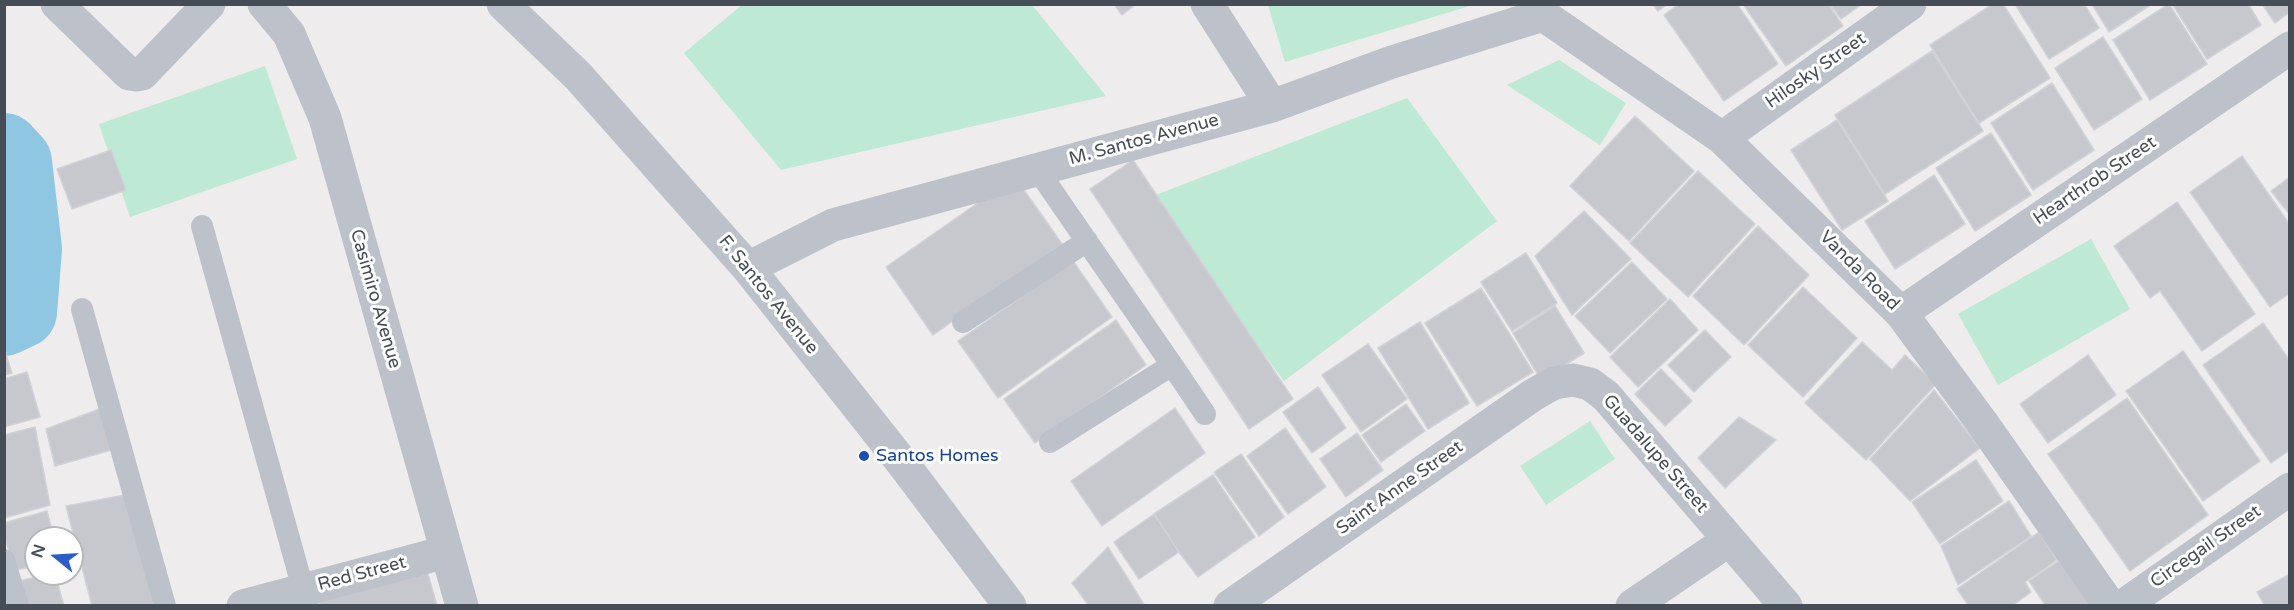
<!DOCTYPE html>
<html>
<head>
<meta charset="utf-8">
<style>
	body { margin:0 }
	#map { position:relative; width:2294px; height:610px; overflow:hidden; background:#eeecec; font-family:"Varela Round",sans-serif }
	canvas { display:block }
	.frame { position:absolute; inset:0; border:6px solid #464d57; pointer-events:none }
	.north { position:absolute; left:24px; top:526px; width:60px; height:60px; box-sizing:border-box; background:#fff; border:2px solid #b5b8bc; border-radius:50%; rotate:288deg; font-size:16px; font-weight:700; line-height:24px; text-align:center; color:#464d57 }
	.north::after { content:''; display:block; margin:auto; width:21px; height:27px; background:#2c5dc9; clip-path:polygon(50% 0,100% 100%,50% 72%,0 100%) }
</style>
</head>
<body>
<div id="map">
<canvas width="2294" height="610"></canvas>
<div class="frame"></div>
<div class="north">N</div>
</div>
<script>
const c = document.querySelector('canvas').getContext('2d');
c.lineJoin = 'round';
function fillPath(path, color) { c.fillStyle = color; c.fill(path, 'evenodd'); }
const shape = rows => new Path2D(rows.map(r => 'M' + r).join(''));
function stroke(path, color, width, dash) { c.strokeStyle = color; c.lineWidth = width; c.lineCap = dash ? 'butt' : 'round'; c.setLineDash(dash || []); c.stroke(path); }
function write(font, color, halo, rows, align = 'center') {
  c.font = font + ' "Varela Round",sans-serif'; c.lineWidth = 6; c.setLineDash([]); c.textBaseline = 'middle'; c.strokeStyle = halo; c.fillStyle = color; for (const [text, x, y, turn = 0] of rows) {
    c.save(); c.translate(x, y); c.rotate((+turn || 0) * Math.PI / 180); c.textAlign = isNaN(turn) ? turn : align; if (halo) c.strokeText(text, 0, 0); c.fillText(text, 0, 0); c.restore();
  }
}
const green = shape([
	[742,5,1032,5,1106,96,781,170,684,53],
	[1473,5,1285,62,1268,5,1473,4],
	[1559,60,1626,103,1600,145,1507,85],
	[265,66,297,159,130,217,99,124],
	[1407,98,1497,221,1284,381,1148,198],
	[2091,239,2130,309,1998,385,1958,314],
	[1590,421,1615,459,1546,505,1520,466]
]);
const river = shape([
	[4,149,16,162,26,249,21,312,4,320]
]);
const building = shape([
	[1114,4,1136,4,1122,15,1114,4],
	[1653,4,1668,4,1658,11,1653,4],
	[1679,4,1737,4,1778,64,1724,101,1664,15,1679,4],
	[1743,4,1828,4,1843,26,1786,66,1743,4],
	[1830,4,1862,4,1841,19,1830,4],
	[1993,4,2003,4,2050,78,1979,123,1930,45,1993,4],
	[2015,4,2084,4,2099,28,2049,59,2015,4],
	[2092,4,2152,4,2109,32,2092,4],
	[2169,4,2207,64,2150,100,2113,40,2169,4],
	[2248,4,2261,25,2207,59,2173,5,2248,4],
	[2262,4,2290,4,2290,12,2275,23,2262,4],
	[2103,37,2142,99,2094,130,2055,68,2103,37],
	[1932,51,1983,131,1885,194,1835,115,1932,51],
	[2052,83,2094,150,2033,190,1991,123,2052,83],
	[1635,116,1694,171,1629,241,1570,186,1635,116],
	[1837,120,1888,201,1842,230,1791,150,1837,120],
	[1991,133,2031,195,1975,231,1936,168,1991,133],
	[111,150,126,190,72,209,57,169,111,150],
	[2242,156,2290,225,2290,293,2270,307,2190,192,2242,156],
	[1133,160,1293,399,1249,429,1090,189,1133,160],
	[1698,171,1755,224,1688,297,1630,243,1698,171],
	[1934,175,1965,224,1895,269,1865,221,1934,175],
	[1015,177,1062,244,933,335,886,267,1015,177],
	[2290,177,2290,215,2271,191,2290,177],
	[2177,202,2255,314,2202,351,2160,291,2150,298,2114,246,2177,202],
	[1584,211,1631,259,1572,315,1535,256,1584,211],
	[1758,226,1809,275,1744,345,1693,296,1758,226],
	[1526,253,1557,303,1512,331,1481,282,1526,253],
	[1073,261,1112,317,998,398,958,341,1073,261],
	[1632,262,1667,299,1610,353,1575,316,1632,262],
	[1803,287,1857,338,1803,397,1748,345,1803,287],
	[1481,288,1533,372,1477,406,1425,323,1481,288],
	[1670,299,1698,330,1638,387,1610,357,1670,299],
	[1555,306,1584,353,1541,380,1513,333,1555,306],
	[1116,320,1146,365,1035,443,1004,399,1116,320],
	[1420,322,1469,403,1428,429,1378,348,1420,322],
	[2263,323,2290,361,2290,450,2271,463,2203,365,2263,323],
	[1705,330,1731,357,1694,392,1668,365,1705,330],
	[1862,342,1892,370,1905,355,1936,384,1866,460,1805,403,1862,342],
	[1368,344,1407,399,1361,432,1322,375,1368,344],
	[4,348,12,373,4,375,4,348],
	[2183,351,2260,461,2203,501,2126,391,2183,351],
	[2088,355,2116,395,2048,443,2020,404,2088,355],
	[1661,369,1692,401,1665,426,1635,394,1661,369],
	[27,372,40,417,4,427,4,379,27,372],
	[1318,387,1346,428,1312,453,1283,412,1318,387],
	[1934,390,1980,448,1910,501,1870,459,1934,390],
	[2127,398,2208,515,2130,571,2048,454,2127,398],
	[1406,404,1425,431,1381,462,1362,435,1406,404],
	[102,408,115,449,55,466,46,429,102,408],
	[1175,408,1205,453,1102,526,1071,481,1175,408],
	[1739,417,1776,440,1725,488,1698,458,1739,417],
	[35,427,50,505,4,518,4,435,35,427],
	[1285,428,1326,487,1288,514,1247,456,1285,428],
	[1357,433,1383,470,1346,497,1320,459,1357,433],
	[1241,454,1284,517,1259,536,1214,472,1241,454],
	[1976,460,2003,501,1940,544,1912,502,1976,460],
	[1213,475,1255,537,1198,577,1179,552,1154,514,1213,475],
	[125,495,154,606,92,606,66,506,125,495],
	[2009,501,2031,536,1958,585,1941,546,2009,501],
	[47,511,54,538,36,538,36,566,15,570,4,535,4,523,47,511],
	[1154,514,1179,552,1139,579,1114,542,1154,514],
	[2039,532,2057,560,2025,582,2031,592,2012,606,1969,606,1957,589,2039,532],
	[1108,547,1145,606,1089,606,1072,583,1108,547],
	[2060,560,2091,606,2046,606,2029,581,2060,560],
	[426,567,437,606,320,606,318,597,426,567],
	[49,574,55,574,64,606,26,606,19,581,49,574],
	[2290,574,2290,606,2265,606,2257,592,2290,574]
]);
const service = shape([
	[1037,169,1172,365,1050,442],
	[202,226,307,603],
	[82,309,165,606],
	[963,322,1087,241],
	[1172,365,1205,414],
	[4,560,18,606]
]);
const minor = shape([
	[57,4,129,74,136,75,142,74,209,4],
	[264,4,289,34,325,118,462,606],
	[1207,4,1272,106],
	[1538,4,1543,15,1722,138,1901,313,1983,424,2110,606],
	[1722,138,1910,4],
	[748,268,833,225,1272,106,1392,62,1543,15],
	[1901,313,2290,48],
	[243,606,446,552],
	[1230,606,1533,395,1554,383,1573,380,1590,384,1606,396,1786,606],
	[1632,606,1729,540],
	[2123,606,2290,489]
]);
const tertiary = shape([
	[503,4,578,76,748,268,904,465,1010,606]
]);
const markers = [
	[864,456,6,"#1a4fb4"]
];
const streetNames = [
	["Hilosky Street",1816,71,-35],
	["M. Santos Avenue",1144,140,-15],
	["Hearthrob Street",2095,181,-34],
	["Vanda Road",1859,271,45],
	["F. Santos Avenue",768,295,51],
	["Casimiro Avenue",375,299,74],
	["Guadalupe Street",1655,454,49],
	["Saint Anne Street",1400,488,-35],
	["Circegail Street",2206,547,-35],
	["Red Street",362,574,-15]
];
const transitNames = [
	["Santos Homes",876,456]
];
fillPath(green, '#bee9d4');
stroke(river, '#8fc6e1', 72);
fillPath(building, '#c7c8ce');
stroke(building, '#d0d2d7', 1.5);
stroke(service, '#bcc1ca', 22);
stroke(minor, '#bcc1ca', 33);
stroke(tertiary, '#bcc1ca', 33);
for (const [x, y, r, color] of markers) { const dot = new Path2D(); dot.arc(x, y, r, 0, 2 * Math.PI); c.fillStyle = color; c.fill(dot); stroke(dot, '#fff', 2); }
write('18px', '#464d57', '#fff', streetNames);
write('18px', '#164399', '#fff', transitNames, 'left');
</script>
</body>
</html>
